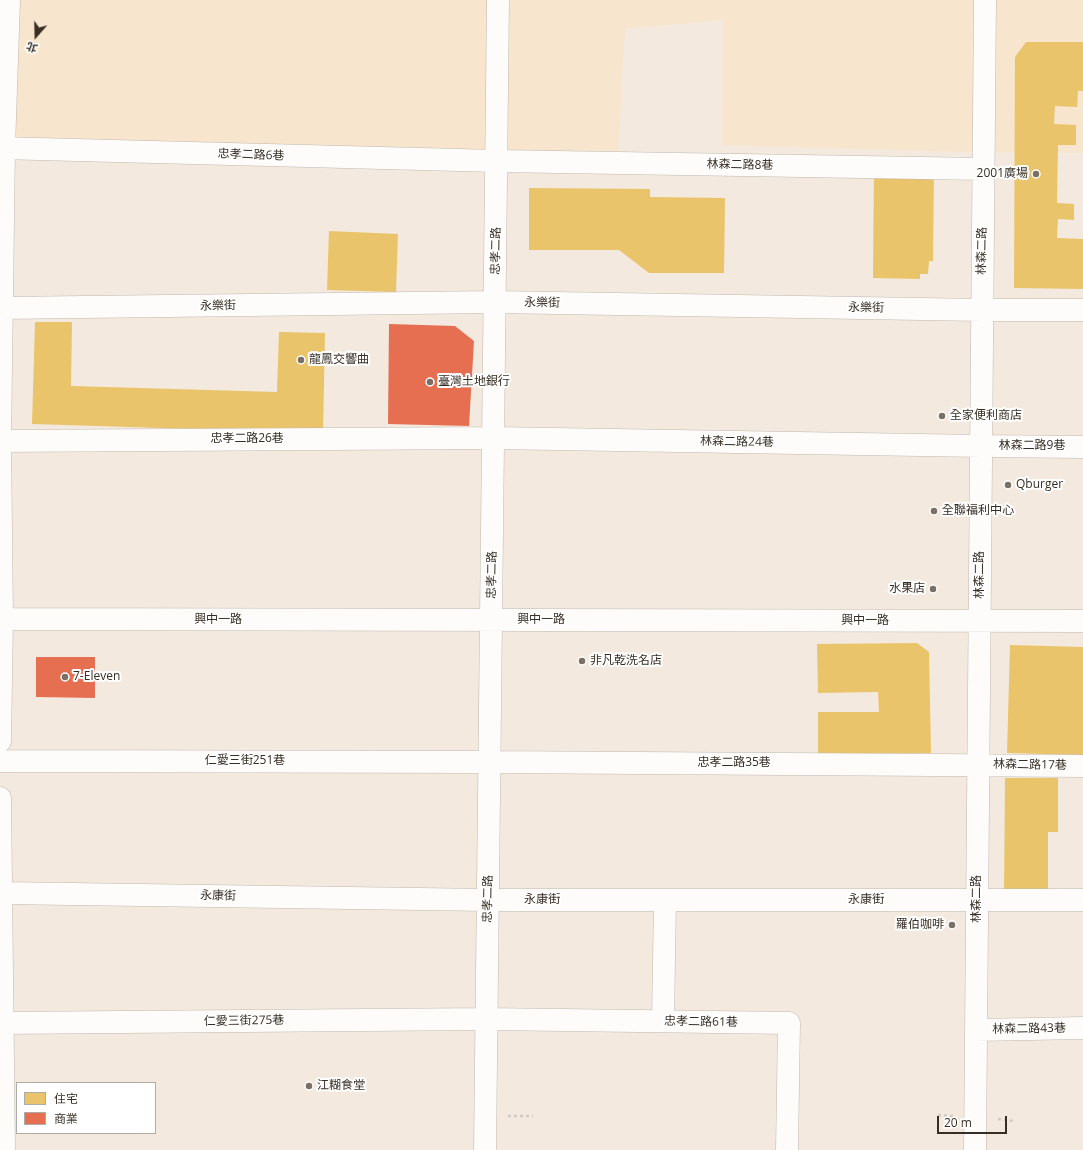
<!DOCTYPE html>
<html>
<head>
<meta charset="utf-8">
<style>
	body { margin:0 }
	#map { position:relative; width:1083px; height:1150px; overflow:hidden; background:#f4e9de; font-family:"Open Sans","Noto Sans TC",sans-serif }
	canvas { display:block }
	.legend { position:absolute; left:16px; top:1082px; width:140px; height:52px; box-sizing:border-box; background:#fff; border:1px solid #afaba7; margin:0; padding:5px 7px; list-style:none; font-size:12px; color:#372e24 }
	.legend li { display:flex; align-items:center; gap:8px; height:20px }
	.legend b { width:20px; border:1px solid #afaba7 }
	.north { position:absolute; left:16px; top:16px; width:40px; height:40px; -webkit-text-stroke:3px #fff; paint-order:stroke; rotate:200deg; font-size:11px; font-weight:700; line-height:16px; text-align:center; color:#372e24 }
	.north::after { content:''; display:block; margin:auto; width:14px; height:18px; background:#372e24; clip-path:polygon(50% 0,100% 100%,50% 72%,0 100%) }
	.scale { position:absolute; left:937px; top:1116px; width:70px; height:18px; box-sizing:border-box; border:2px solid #372e24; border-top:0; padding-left:5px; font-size:12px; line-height:14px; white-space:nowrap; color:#372e24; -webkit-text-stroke:3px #fff; paint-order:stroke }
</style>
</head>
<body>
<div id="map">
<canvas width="1083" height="1150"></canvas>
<ul class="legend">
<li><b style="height:11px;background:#e9c46a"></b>住宅</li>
<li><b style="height:11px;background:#e76f51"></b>商業</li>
</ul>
<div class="north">北</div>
<div class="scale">20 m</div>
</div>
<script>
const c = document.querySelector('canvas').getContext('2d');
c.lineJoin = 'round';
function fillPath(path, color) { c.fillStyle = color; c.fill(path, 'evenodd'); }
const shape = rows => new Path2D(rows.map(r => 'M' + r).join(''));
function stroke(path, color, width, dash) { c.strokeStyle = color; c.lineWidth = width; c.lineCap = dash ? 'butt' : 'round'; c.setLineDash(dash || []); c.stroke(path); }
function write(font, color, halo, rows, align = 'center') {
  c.font = font + ' "Open Sans","Noto Sans TC",sans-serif'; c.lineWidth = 4; c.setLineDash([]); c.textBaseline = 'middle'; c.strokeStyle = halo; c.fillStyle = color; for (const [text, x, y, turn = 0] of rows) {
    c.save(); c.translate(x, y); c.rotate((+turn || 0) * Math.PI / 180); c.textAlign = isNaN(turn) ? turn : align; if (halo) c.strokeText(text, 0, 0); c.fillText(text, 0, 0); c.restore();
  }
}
const built = shape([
	[0,0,1083,0,1083,153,964,152,722,145,723,20,625,29,618,151,475,151,0,137]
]);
const homes = shape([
	[1026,42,1083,42,1083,91,1078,91,1077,107,1055,106,1054,124,1076,125,1076,145,1058,145,1057,203,1074,204,1074,220,1058,219,1057,238,1083,239,1083,289,1014,288,1015,57],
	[874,168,934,169,933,261,929,261,928,274,920,274,920,279,873,278],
	[529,188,650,189,650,197,725,198,724,273,649,273,619,250,529,250],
	[329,231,398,234,396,292,327,290],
	[35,322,72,322,71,386,277,392,279,332,325,333,323,433,32,424],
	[917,643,929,652,931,753,818,754,818,712,879,712,878,692,818,693,817,644],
	[1010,645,1083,647,1083,755,1007,753],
	[1005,778,1058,778,1058,832,1048,832,1048,894,1004,894]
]);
const shops = shape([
	[389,324,455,326,474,341,469,426,388,424],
	[36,657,95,657,95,698,36,697]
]);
const path = shape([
	[938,1115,953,1116],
	[508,1116,533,1116],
	[998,1119,1015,1121]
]);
const minor = shape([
	[0,148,497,161,983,169],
	[2,308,495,302,982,310,1083,310],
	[0,441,493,438,981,446,1083,447],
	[0,619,1083,621],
	[0,741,2,619,0,441,4,148,9,0],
	[0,761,490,762,1083,766],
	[0,798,4,1150],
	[1,893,488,900,1083,900],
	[663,1021,665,900],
	[2,1023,486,1019,789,1023,787,1150],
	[976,1030,1083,1028],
	[485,1150,498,0],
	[975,1150,985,0]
]);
const markers = [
	[1036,174,4,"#796f65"],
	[301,360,4,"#796f65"],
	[430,382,4,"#796f65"],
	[942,416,4,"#796f65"],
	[1008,485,4,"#796f65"],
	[934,511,4,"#796f65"],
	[933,589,4,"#796f65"],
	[582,661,4,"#796f65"],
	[65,677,4,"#796f65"],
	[952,925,4,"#796f65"],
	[309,1086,4,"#796f65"]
];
const streetNames = [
	["忠孝二路6巷",251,155,2],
	["林森二路8巷",740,165,1],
	["忠孝二路",496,251,-89],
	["林森二路",982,251,-89],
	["永樂街",542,303,1],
	["永樂街",218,306,-1],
	["永樂街",866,308,1],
	["忠孝二路26巷",247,439],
	["林森二路24巷",737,442,1],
	["林森二路9巷",1032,446],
	["忠孝二路",492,575,-89],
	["林森二路",980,575,-90],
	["興中一路",218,620],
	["興中一路",541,620],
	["興中一路",865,621],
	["仁愛三街251巷",245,761],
	["忠孝二路35巷",734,763],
	["林森二路17巷",1030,765,1],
	["永康街",218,896,1],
	["忠孝二路",488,899,-89],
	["林森二路",977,899,-90],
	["永康街",542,900],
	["永康街",866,900],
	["仁愛三街275巷",244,1021,-1],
	["忠孝二路61巷",701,1022,1],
	["林森二路43巷",1029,1029,-1]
];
const poiNames = [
	["2001廣場",1028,174,"right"],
	["龍鳳交響曲",309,360],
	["臺灣土地銀行",438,382],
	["全家便利商店",950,416],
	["Qburger",1016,485],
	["全聯福利中心",942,511],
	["水果店",925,589,"right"],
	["非凡乾洗名店",590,661],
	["7-Eleven",73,677],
	["羅伯咖啡",944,925,"right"],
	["江糊食堂",317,1086]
];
fillPath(built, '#f8e5ce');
fillPath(homes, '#e9c46a');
fillPath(shops, '#e76f51');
stroke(minor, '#c1b8ae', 23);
stroke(path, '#cfcbc6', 2.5, [3, 3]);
stroke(minor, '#fdfcfa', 22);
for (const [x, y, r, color] of markers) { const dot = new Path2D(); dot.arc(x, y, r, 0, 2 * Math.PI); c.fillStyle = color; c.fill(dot); stroke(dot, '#fff', 1.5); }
write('12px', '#372e24', '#fff', streetNames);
write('12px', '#372e24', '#fff', poiNames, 'left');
</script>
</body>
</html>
